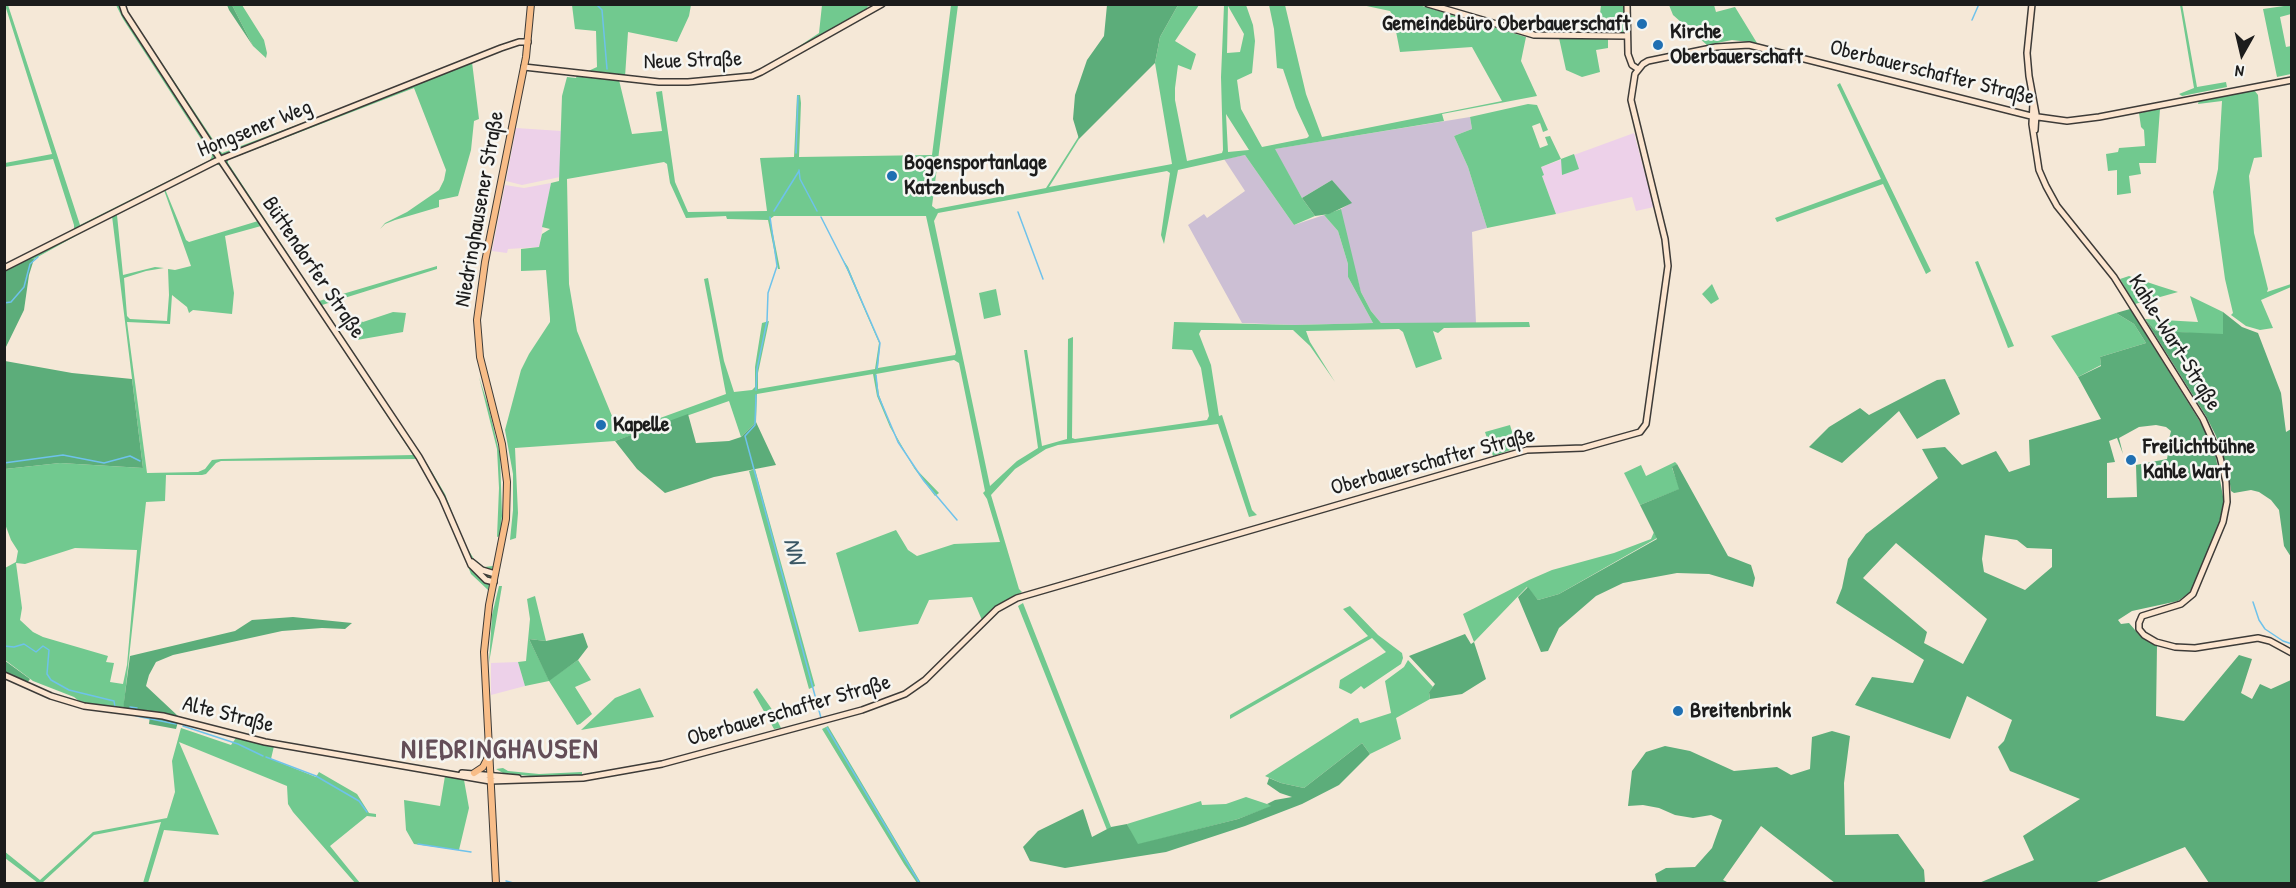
<!DOCTYPE html>
<html>
<head>
<meta charset="utf-8">
<style>
	body { margin:0 }
	#map { position:relative; width:2296px; height:888px; overflow:hidden; background:#f5e8d7; font-family:"Patrick Hand",sans-serif }
	canvas { display:block }
	.frame { position:absolute; inset:0; border:6px solid #1c1c1c; pointer-events:none }
	.north { position:absolute; left:2212px; top:24px; width:60px; height:60px; -webkit-text-stroke:4px #f6f6f2; paint-order:stroke; rotate:188deg; font-size:16px; font-weight:700; line-height:24px; text-align:center; color:#1c1c1c }
	.north::after { content:''; display:block; margin:auto; width:21px; height:27px; background:#1c1c1c; clip-path:polygon(50% 0,100% 100%,50% 72%,0 100%) }
</style>
</head>
<body>
<div id="map">
<canvas width="2296" height="888"></canvas>
<div class="frame"></div>
<div class="north">N</div>
</div>
<script>
const c = document.querySelector('canvas').getContext('2d');
c.lineJoin = 'round';
function fillPath(path, color) { c.fillStyle = color; c.fill(path, 'evenodd'); }
const shape = rows => new Path2D(rows.map(r => 'M' + r).join(''));
function stroke(path, color, width, dash) { c.strokeStyle = color; c.lineWidth = width; c.lineCap = dash ? 'butt' : 'round'; c.setLineDash(dash || []); c.stroke(path); }
function write(font, color, halo, rows, align = 'center') {
  c.font = font + ' "Patrick Hand",sans-serif'; c.lineWidth = 5; c.setLineDash([]); c.textBaseline = 'middle'; c.strokeStyle = halo; c.fillStyle = color; for (const [text, x, y, turn = 0] of rows) {
    c.save(); c.translate(x, y); c.rotate((+turn || 0) * Math.PI / 180); c.textAlign = isNaN(turn) ? turn : align; if (halo) c.strokeText(text, 0, 0); c.fillText(text, 0, 0); c.restore();
  }
}
const built = shape([
	[516,128,561,131,560,177,522,185,506,181],
	[1634,133,1654,207,1636,211,1632,197,1556,214,1542,176,1541,167],
	[551,183,539,247,508,249,507,253,492,251,505,185,524,188],
	[518,662,525,686,491,695,491,663]
]);
const industrial = shape([
	[1470,117,1472,129,1454,136,1468,167,1487,228,1472,232,1476,323,1381,323,1371,311,1361,292,1340,215,1341,209,1351,203,1332,180,1302,198,1274,149],
	[1245,155,1294,225,1324,215,1338,231,1348,264,1348,277,1373,323,1295,325,1242,323,1188,225,1204,214,1207,218,1245,191,1224,159]
]);
const green = shape([
	[638,4,691,5,689,16,677,42,628,32,625,77,586,72,597,67,596,31,575,29,572,5],
	[2182,4,2197,87,2226,82,2227,87,2182,96,2179,94,2194,88,2180,5],
	[5,5,8,5,80,225,210,160,212,156,123,19,116,5,126,5,128,12,222,153,398,87,472,62,479,119,474,121,471,150,458,196,439,200,439,207,395,220,385,224,380,229,385,223,407,212,439,190,444,180,446,170,414,88,228,160,228,163,319,301,437,266,437,269,322,305,429,467,445,494,464,543,474,559,484,567,493,566,488,590,471,574,441,501,416,459,221,461,216,463,206,474,202,475,166,475,165,501,146,502,123,713,89,709,74,697,33,681,5,660,5,568,16,562,18,551,11,540,5,524,5,469,60,463,143,468,112,216,34,259,29,259,5,271,4,265,74,229,74,225,53,159,5,167,5,163,52,154],
	[215,164,219,165,225,171,258,221,189,242,186,240,165,189],
	[164,190,191,266,175,270,168,269,169,295,167,321,130,319,127,316,124,278,146,271,164,268,155,267,123,275,117,215],
	[261,226,413,455,221,459,212,460,205,469,198,472,147,473,127,322,170,324,172,295,187,307,189,313,193,310,232,314,234,293,225,236],
	[75,548,137,550,127,665,123,684,110,682,114,663,106,662,108,656,43,637,33,632,20,620,22,608,16,563,25,564],
	[232,5,242,5,264,40,267,53,266,58,253,46],
	[822,5,872,5,867,7,868,9,783,57,819,33],
	[951,5,958,5,932,206,936,209,1046,188,1079,136,1079,139,1049,187,1172,164,1155,63,1160,37,1178,5,1199,5,1175,41,1196,54,1191,70,1178,65,1175,88,1175,100,1187,161,1222,153,1223,150,1221,77,1224,5,1246,5,1253,25,1255,41,1252,73,1237,80,1241,109,1262,147,1307,138,1309,136,1296,108,1283,69,1277,68,1274,29,1269,5,1285,5,1306,94,1322,137,1502,101,1472,47,1400,52,1393,16,1390,11,1362,5,1419,5,1526,37,1521,61,1537,96,1442,114,1444,121,1275,149,1302,198,1315,216,1294,225,1245,155,1178,170,1164,244,1161,235,1170,173,1167,171,938,213,934,221,990,486,1017,461,1038,448,1024,350,1027,350,1042,446,1067,439,1068,339,1073,337,1072,438,1075,439,1207,420,1209,416,1201,368,1192,350,1172,349,1174,322,1295,325,1373,323,1348,277,1348,264,1338,231,1324,215,1341,209,1361,292,1371,311,1381,323,1529,322,1530,327,1444,328,1438,333,1433,331,1442,359,1416,368,1403,332,1399,329,1306,331,1310,342,1335,382,1310,346,1293,330,1201,330,1199,334,1211,365,1219,416,1222,415,1252,510,1257,515,1249,517,1218,424,1058,445,1046,449,1015,469,991,495,1019,589,1022,592,994,609,982,620,972,597,929,600,918,624,859,632,836,553,896,530,908,550,917,556,954,544,1000,542,987,499,983,493,985,491,959,363,954,360,876,374,879,395,891,427,914,467,939,493,935,496,914,468,890,427,877,396,873,374,757,394,756,422,741,437,729,401,615,441,515,448,518,513,516,538,510,540,513,510,513,474,505,430,521,370,529,354,550,322,550,318,546,270,521,271,521,249,539,247,542,234,550,229,542,227,551,183,559,181,562,96,567,77,576,78,577,75,619,80,632,134,662,131,656,92,662,91,675,182,688,212,767,211,760,158,794,157,797,95,800,95,801,103,799,157,932,155],
	[1228,6,1244,34,1240,52,1227,53],
	[1226,114,1249,150,1228,152],
	[664,162,667,164,670,183,686,218,726,216,727,219,768,220,778,269,780,269,770,219,774,216,926,216,956,352,955,355,878,368,880,344,848,267,842,258,879,343,875,369,758,389,758,373,769,321,762,323,755,367,755,387,752,390,734,392,724,361,708,278,704,279,726,394,619,433,577,331,569,284,567,179],
	[1601,5,1625,5,1623,33,1598,32],
	[1669,5,1714,5,1716,12,1735,7,1757,43,1732,40,1707,45,1673,15],
	[2291,5,2291,14,2280,17,2286,47,2291,46,2291,74,2277,77,2263,9],
	[1559,38,1608,39,1608,48,1596,50,1600,72,1582,77,1566,70],
	[1840,83,1931,271,1926,274,1883,184,1777,222,1775,218,1881,179,1837,85],
	[2254,90,2258,95,2262,157,2254,158,2249,176,2254,233,2268,289,2267,292,2291,284,2291,287,2261,300,2273,328,2260,330,2246,326,2231,315,2233,313,2225,279,2213,192,2218,169,2222,101,2198,104,2199,100],
	[1528,104,1537,105,1548,130,1543,132,1540,123,1532,126,1540,148,1548,145,1545,137,1550,136,1561,159,1574,154,1579,169,1562,175,1561,159,1541,167,1544,175,1542,176,1556,214,1487,228,1468,167,1454,136,1472,129,1470,117],
	[2160,109,2156,163,2139,163,2141,174,2129,176,2131,193,2117,195,2117,170,2108,171,2106,154,2118,152,2119,148,2145,146,2144,130,2141,127,2139,113],
	[1978,261,2014,346,2008,348,1975,262],
	[2129,276,2159,286,2178,292,2135,304,2120,279],
	[1712,284,1719,299,1711,304,1702,294],
	[996,289,1001,315,984,319,979,293],
	[2190,296,2223,312,2224,335,2156,331,2145,319,2198,322],
	[393,312,406,313,403,332,357,340,349,316,363,322],
	[2116,313,2134,324,2146,343,2100,357,2101,365,2078,377,2051,336],
	[479,377,488,405,500,455,502,516,500,536,497,537,499,488,497,449],
	[1510,425,1517,448,1493,456,1485,432],
	[1675,462,1677,464,1672,468,1680,489,1640,505,1624,473,1641,465,1646,476],
	[755,469,815,686,809,689,749,471],
	[1654,532,1657,538,1559,594,1538,600,1527,587,1474,642,1463,614,1529,580,1552,570,1614,553,1651,539],
	[499,586,502,586,489,663,492,615],
	[535,596,546,641,529,639,549,680,578,660,591,680,575,687,592,714,580,724,577,725,549,681,525,686,518,662,526,661,530,619,527,599],
	[1023,603,1111,827,1107,830,1018,606],
	[1350,606,1378,635,1402,653,1403,658,1401,664,1364,689,1361,686,1351,694,1339,688,1340,680,1386,652,1372,638,1230,719,1230,715,1368,636,1343,609],
	[1408,660,1433,687,1429,692,1430,699,1396,718,1401,739,1370,754,1362,743,1304,788,1281,783,1265,776,1354,719,1358,718,1360,723,1391,713,1385,681,1404,667],
	[640,688,654,717,581,730,615,698],
	[757,688,771,708,781,728,774,729,753,692],
	[828,726,908,861,921,883,917,883,904,864,822,729],
	[181,728,231,745,236,738,274,746,271,759,316,777,319,772,357,794,369,813,376,814,376,817,367,816,330,846,360,883,355,883,293,812,288,804,287,786,179,742,219,835,164,830,148,883,143,883,161,822,94,835,42,883,38,883,5,858,4,851,40,880,93,832,167,818,175,792,172,761],
	[503,768,508,771,539,774,582,772,582,775,539,777,503,773,496,769],
	[445,776,464,780,469,808,459,850,414,844,406,830,404,800,440,806],
	[1246,797,1273,806,1238,819,1137,845,1127,824,1201,801,1202,805,1226,804]
]);
const forest = shape([
	[227,5,232,5,253,46,229,10],
	[1107,5,1178,5,1160,37,1155,63,1079,139,1073,119,1075,95,1087,60,1104,36],
	[1332,180,1352,203,1329,214,1315,216,1302,198],
	[29,259,34,259,29,275,24,310,5,349,5,271],
	[2130,309,2199,420,2209,439,2216,458,2224,502,2219,523,2196,581,2189,593,2178,601,2132,611,2118,620,2121,624,2129,623,2141,637,2157,645,2156,716,2184,721,2239,655,2252,659,2241,693,2252,699,2260,684,2271,689,2291,680,2291,883,2209,883,2185,847,2094,883,1979,883,2034,860,2023,836,2080,799,2010,771,1998,747,2004,741,2012,720,1967,696,1950,739,1855,705,1872,677,1913,683,1924,660,1836,603,1842,588,1848,559,1866,534,1938,478,1922,449,1945,447,1962,465,1996,451,2009,472,2030,465,2029,440,2101,419,2078,377,2101,366,2100,357,2146,343,2134,324,2116,313],
	[2156,425,2166,427,2171,431,2168,443,2169,448,2167,459,2136,465,2137,497,2107,498,2107,463,2115,462,2109,441,2117,438,2123,454,2119,438,2139,427],
	[1985,535,2017,540,2027,548,2052,549,2052,567,2025,590,1984,572,1982,559],
	[1896,543,1987,619,1963,664,1924,643,1927,632,1863,578],
	[2223,312,2242,327,2258,333,2281,393,2286,432,2291,429,2291,557,2284,546,2279,510,2271,500,2259,492,2251,490,2234,493,2231,491,2228,470,2216,436,2206,416,2145,319,2156,331,2223,334],
	[5,361,72,373,132,379,143,468,60,463,5,469],
	[1945,379,1960,414,1917,439,1899,411,1842,463,1809,447,1829,427,1860,408,1869,415,1937,380],
	[688,414,696,443,729,441,741,437,756,422,776,465,714,477,665,493,637,469,615,441],
	[1677,464,1728,556,1751,565,1755,578,1753,587,1709,574,1677,573,1623,583,1596,596,1559,628,1548,651,1541,652,1518,597,1528,587,1538,600,1559,594,1657,539,1640,505,1679,489,1672,467],
	[293,617,352,623,345,629,322,628,282,631,173,655,156,662,149,675,146,686,178,716,123,709,130,656,235,631,252,620],
	[583,633,588,647,578,660,549,681,529,639,546,641],
	[1465,634,1471,644,1474,642,1486,679,1462,694,1430,699,1429,692,1435,684,1409,656],
	[4,660,30,679,27,683,5,672],
	[150,716,178,722,176,729,149,724],
	[1832,731,1850,736,1844,783,1845,835,1898,834,1924,870,1925,883,1835,883,1761,826,1723,880,1729,883,1657,883,1655,874,1666,868,1695,867,1712,848,1722,820,1711,815,1693,818,1675,815,1659,808,1643,805,1628,806,1632,771,1646,752,1665,746,1690,751,1734,771,1777,767,1791,775,1810,769,1812,737],
	[1362,743,1370,754,1339,785,1302,804,1245,826,1166,852,1065,868,1030,861,1023,847,1038,831,1083,809,1092,837,1111,827,1127,824,1138,844,1238,819,1271,806,1267,804,1275,800,1292,797,1280,793,1267,784,1269,778,1281,783,1304,788]
]);
const stream = shape([
	[596,4,602,10,607,69],
	[1972,20,1979,4],
	[796,153,798,96],
	[799,170,800,179,817,211],
	[774,211,799,171],
	[1018,212,1043,279],
	[821,217,849,272,880,343,877,369],
	[4,303,11,302,24,287,30,264,38,257],
	[876,375,878,395,898,442,924,481,957,520],
	[756,390,757,369,767,321,768,293,777,266,770,217],
	[756,395,755,425,745,436,821,718],
	[4,463,63,455,104,463,130,456,140,461],
	[2253,602,2259,620,2265,629,2283,641,2292,644],
	[4,646,14,647,24,644,36,652,43,646,49,650,47,674,51,680,69,690,114,701,115,707,118,707],
	[130,707,137,708],
	[136,716,176,724],
	[183,726,238,744,263,756],
	[827,728,920,884],
	[266,757,316,776,359,801,367,812],
	[418,844,471,852],
	[506,881,517,884]
]);
const secondary = shape([
	[122,4,125,13,220,159,419,457,442,498,471,565,486,580,494,582],
	[1428,4,1534,35,1627,36],
	[1627,4,1628,54,1632,65,1638,69],
	[2032,4,2027,53,2029,76,2036,114,2035,130],
	[524,67,659,82,688,82,752,76,761,72,882,4],
	[2033,103,2032,124,2039,170,2046,186,2057,206,2114,277,2203,419,2220,457,2226,482,2227,502,2223,522,2193,594,2181,604,2142,616,2139,623,2139,629,2144,635,2156,642,2175,647,2195,648,2258,638,2270,641,2292,653],
	[4,268,216,161,501,48,519,42,528,42],
	[472,562,482,570,495,574],
	[4,675,51,696,84,706,163,716,265,742,490,781,583,778,662,764,862,710,905,694,925,680,997,609,1017,598,1527,450,1583,448,1640,432,1646,424,1668,266,1665,239,1631,100,1635,74,1643,64,1648,61,1716,47,1749,45,2031,116,2067,121,2099,117,2292,80],
	[462,773,518,778]
]);
const primary = shape([
	[474,773,483,767,488,757],
	[496,884,484,652,489,605,506,519,507,482,502,444,480,357,477,320,485,262,526,57,531,4]
]);
const markers = [
	[1642,24,6,"#1f6fb2"],
	[1658,45,6,"#1f6fb2"],
	[892,176,6,"#1f6fb2"],
	[601,425,6,"#1f6fb2"],
	[2131,460,6,"#1f6fb2"],
	[1678,711,6,"#1f6fb2"]
];
const poiNames = [
	["Gemeindebüro Oberbauerschaft",1630,24,"right"],
	["Kirche",1670,32],
	["Oberbauerschaft",1670,57],
	["Bogensportanlage",904,163],
	["Katzenbusch",904,188],
	["Kapelle",613,425],
	["Freilichtbühne",2143,447],
	["Kahle Wart",2143,472],
	["Breitenbrink",1690,711]
];
const streetNames = [
	["Neue Straße",693,61,-2],
	["Oberbauerschafter Straße",1932,73,14],
	["Hongsener Weg",255,129,-22],
	["Niedringhausener Straße",480,209,-80],
	["Büttendorfer Straße",313,268,56],
	["Kahle-Wart-Straße",2174,343,58],
	["Oberbauerschafter Straße",1433,462,-15],
	["Oberbauerschafter Straße",789,711,-16],
	["Alte Straße",228,715,14]
];
const waterNames = [
	["NN",793,551,75]
];
const districtNames = [
	["NIEDRINGHAUSEN",500,751]
];
fillPath(built, '#edd1e9');
fillPath(industrial, '#ccbfd4');
fillPath(green, '#71c98f');
fillPath(forest, '#5cad7a');
stroke(stream, '#6ec2eb', 1.5);
stroke(secondary, '#3d3b38', 8);
stroke(primary, '#3d3b38', 8);
stroke(secondary, '#fce5cf', 5);
stroke(primary, '#f8bd88', 6);
for (const [x, y, r, color] of markers) { const dot = new Path2D(); dot.arc(x, y, r, 0, 2 * Math.PI); c.fillStyle = color; c.fill(dot); stroke(dot, '#f6f6f2', 2); }
write('bold 22px', '#1c1c1c', '#f6f6f2', poiNames, 'left');
write('22px', '#1c1c1c', '#f6f6f2', streetNames);
write('italic 24px', '#395664', '#f6f6f2', waterNames);
c.letterSpacing = '1.5px';
write('bold 28px', '#644e58', '#f6f6f2', districtNames);
c.letterSpacing = '0px';
</script>
</body>
</html>
